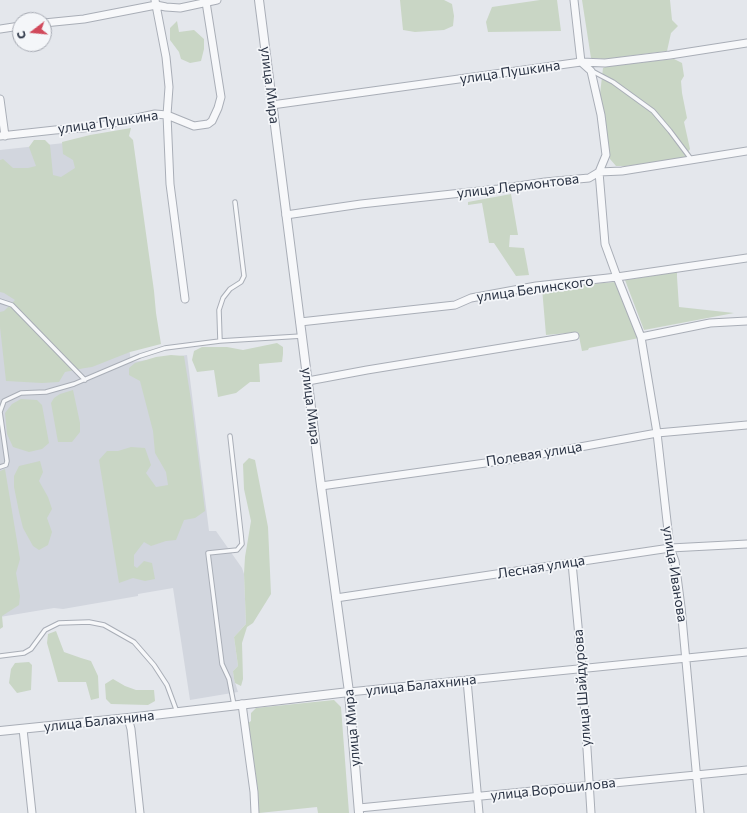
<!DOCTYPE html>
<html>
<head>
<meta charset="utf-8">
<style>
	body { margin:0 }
	#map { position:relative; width:747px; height:813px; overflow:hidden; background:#e4e7ec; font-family:Commissioner,sans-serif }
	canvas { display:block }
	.north { position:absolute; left:12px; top:12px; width:40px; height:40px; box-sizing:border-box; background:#f4f6f9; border:1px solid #a4a8b1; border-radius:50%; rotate:254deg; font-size:11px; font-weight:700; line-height:16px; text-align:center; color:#2b3445 }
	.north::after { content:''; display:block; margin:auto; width:14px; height:18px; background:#d1495b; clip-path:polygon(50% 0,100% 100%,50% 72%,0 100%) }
</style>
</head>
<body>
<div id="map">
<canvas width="747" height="813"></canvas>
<div class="north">С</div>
</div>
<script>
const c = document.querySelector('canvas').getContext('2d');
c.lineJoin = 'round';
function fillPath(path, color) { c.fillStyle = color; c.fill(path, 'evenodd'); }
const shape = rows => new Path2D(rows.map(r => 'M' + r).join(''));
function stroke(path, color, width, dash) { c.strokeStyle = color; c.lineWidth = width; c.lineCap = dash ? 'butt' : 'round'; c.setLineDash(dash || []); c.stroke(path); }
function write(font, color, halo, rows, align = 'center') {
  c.font = font + ' Commissioner,sans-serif'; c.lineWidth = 3.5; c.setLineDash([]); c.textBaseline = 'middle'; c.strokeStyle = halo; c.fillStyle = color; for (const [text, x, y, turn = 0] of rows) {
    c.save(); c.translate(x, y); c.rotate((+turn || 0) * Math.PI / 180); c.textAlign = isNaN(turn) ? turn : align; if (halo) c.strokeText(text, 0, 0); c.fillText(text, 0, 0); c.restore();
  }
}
const built = shape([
	[101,139,131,362,187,355,209,531,216,531,242,568,244,574,246,624,234,637,238,666,233,671,234,679,238,692,190,700,173,588,138,594,138,596,63,609,54,608,0,617,0,150]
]);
const green = shape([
	[400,0,444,0,452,4,454,16,453,26,444,30,415,32,403,30],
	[540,0,557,0,561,31,488,32,486,22,492,7],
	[582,0,670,0,672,20,678,26,671,33,667,51,605,59,591,58],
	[177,21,179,32,194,30,204,39,204,49,201,61,190,63,181,59,179,52,170,40,170,28],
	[674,59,682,63,684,76,681,81,682,93,687,118,684,122,690,149,685,158,626,166,616,166,610,159,600,94,603,68,607,66],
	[131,128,129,136,133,140,154,291,156,313,161,344,130,352,92,367,85,368,65,372,59,382,42,383,6,381,0,327,0,312,4,311,15,300,4,293,0,292,0,160,3,159,13,168,28,168,36,166,29,147,34,140,45,140,50,145,53,175,61,177,75,168,73,160,63,154,62,142,90,135],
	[511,194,518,235,510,235,509,247,524,248,529,275,516,276,494,243,489,243,482,203,468,205,468,202],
	[677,272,677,277,679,307,734,313,644,330,625,280],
	[615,282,639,338,589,348,588,350,582,351,578,332,546,335,542,288],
	[277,343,283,347,283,354,282,362,259,364,260,382,250,382,236,393,218,397,214,370,197,372,192,360,194,351,202,347,227,347,243,350],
	[171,355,184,356,191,400,205,511,195,518,184,520,176,540,166,541,151,546,144,542,134,555,134,566,137,568,144,561,152,563,155,579,145,581,133,578,119,583,99,460,107,451,118,451,131,447,145,448,151,465,146,473,156,487,168,485,166,472,155,453,153,431,140,381,129,375,129,368,135,363,146,360,156,357],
	[73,390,80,423,80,432,72,442,58,442,51,403,54,398,60,394],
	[21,399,37,400,42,405,49,443,42,449,29,452,13,447,7,434,5,413,12,404],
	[249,458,255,460,268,527,271,594,253,623,247,627,242,643,243,679,241,686,235,683,234,679,233,671,238,666,234,637,246,624,244,574,245,557,251,521,244,489,243,464],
	[40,461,43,472,39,481,48,497,52,509,47,518,52,532,48,545,39,550,33,546,23,528,19,512,14,487,14,476,19,466],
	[5,469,20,559,16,573,20,596,19,605,2,616,3,627,0,629,0,471],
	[56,631,64,652,81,658,91,661,98,676,99,698,91,700,86,682,58,682,47,643,48,634],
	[29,662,32,665,31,690,17,693,9,683,11,669,15,663],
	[113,679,125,686,136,690,154,690,155,701,148,705,111,704,106,699,105,684],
	[334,700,341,707,349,813,318,813,317,807,259,813,258,791,248,723,251,721,251,713,256,708]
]);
const service = shape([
	[592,71,613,82,653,111,670,131,691,159],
	[0,301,12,305,85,380],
	[220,341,219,310,223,298,230,289,241,282,244,276,235,202],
	[230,436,241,534,242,544,237,550,208,553,222,664,229,679,234,705],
	[0,467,6,465,7,461,0,412,4,401,21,393,46,392,74,384,140,356,165,348,220,341,302,336],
	[0,656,24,653,31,649,45,630,59,623,89,622,104,625,134,642,154,665,167,685,177,712]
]);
const minor = shape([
	[155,0,166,57,169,87,167,115,170,184,185,299],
	[574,0,581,62,591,71,601,115,606,155,599,172,605,244,617,277,641,337,657,433,670,548,675,561,681,607,700,813],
	[44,23,84,19,156,5,166,7,180,8,217,0],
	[0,29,20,26],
	[0,99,5,136],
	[272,105,581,62,605,63,670,55,747,43],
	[0,136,55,130,95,127,155,114,167,115,194,126,208,124,212,121,218,108,221,97,206,2],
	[286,215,361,204,498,189,545,182,589,178,599,172,622,171,747,151],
	[300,322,455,305,471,298,536,286,617,277,747,258],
	[641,337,710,323,747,321],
	[308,381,367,370,575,336],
	[321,486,514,459,657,433,747,425],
	[572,563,582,668,591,813],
	[336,598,670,548,747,544],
	[467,680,479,813],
	[349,692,747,652],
	[242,704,254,792,255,813],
	[128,718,131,729,140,813],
	[23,729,32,813],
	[359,808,747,770]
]);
const tertiary = shape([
	[259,0,321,486,349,692,359,813],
	[0,731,128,718,349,692]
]);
const streetNames = [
	["улица Пушкина",510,72,-8],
	["улица Мира",270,85,83],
	["улица Пушкина",108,122,-8],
	["улица Лермонтова",518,186,-7],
	["улица Белинского",535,289,-8],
	["улица Мира",311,406,83],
	["Полевая улица",534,454,-9],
	["Лесная улица",541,567,-9],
	["улица Иванова",675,574,81],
	["улица Балахнина",421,685,-6],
	["улица Шайдурова",582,688,-94],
	["улица Балахнина",99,721,-6],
	["улица Мира",352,728,-95],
	["улица Ворошилова",553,789,-6]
];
fillPath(built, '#d2d6de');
fillPath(green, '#c9d6c5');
stroke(service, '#a9aeb7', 5.5);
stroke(minor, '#a9aeb7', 9);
stroke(tertiary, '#a9aeb7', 10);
stroke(service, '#f7f8fa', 3.5);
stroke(minor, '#f7f8fa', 7);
stroke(tertiary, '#f7f8fa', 8);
write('14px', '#2b3445', '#f4f6f9', streetNames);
</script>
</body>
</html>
